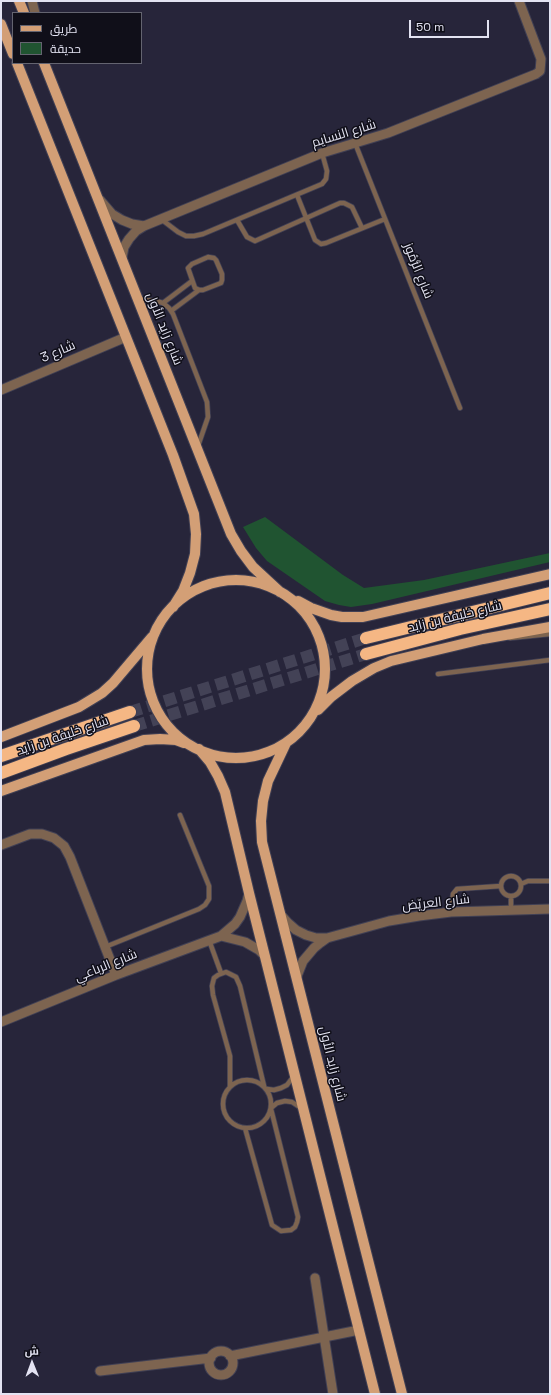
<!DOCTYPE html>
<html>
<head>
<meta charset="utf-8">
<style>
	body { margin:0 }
	#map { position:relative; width:551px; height:1395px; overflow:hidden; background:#27253a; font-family:"Space Grotesk",Cairo,sans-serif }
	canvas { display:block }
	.frame { position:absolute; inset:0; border:2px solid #e3e3f2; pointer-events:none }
	.legend { position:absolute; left:12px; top:12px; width:130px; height:52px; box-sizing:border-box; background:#100f19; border:1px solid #646470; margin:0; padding:5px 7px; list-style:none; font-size:12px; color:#e3e3f2 }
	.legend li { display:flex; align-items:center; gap:8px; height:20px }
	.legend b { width:20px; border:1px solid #646470 }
	.north { position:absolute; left:12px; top:1343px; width:40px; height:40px; -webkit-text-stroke:3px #100f19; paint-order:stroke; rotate:359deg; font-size:11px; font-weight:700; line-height:16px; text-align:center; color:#e3e3f2 }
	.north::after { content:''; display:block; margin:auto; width:14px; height:18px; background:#e3e3f2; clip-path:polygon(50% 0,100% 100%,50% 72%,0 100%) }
	.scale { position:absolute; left:409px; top:20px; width:80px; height:18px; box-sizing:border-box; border:2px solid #e3e3f2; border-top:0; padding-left:5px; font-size:12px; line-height:14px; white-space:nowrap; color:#e3e3f2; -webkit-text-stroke:3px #100f19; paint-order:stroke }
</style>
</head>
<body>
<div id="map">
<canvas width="551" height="1395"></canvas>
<div class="frame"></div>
<ul class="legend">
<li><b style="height:5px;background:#d39f76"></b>طريق</li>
<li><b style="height:11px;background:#205431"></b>حديقة</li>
</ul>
<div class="north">ش</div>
<div class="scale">50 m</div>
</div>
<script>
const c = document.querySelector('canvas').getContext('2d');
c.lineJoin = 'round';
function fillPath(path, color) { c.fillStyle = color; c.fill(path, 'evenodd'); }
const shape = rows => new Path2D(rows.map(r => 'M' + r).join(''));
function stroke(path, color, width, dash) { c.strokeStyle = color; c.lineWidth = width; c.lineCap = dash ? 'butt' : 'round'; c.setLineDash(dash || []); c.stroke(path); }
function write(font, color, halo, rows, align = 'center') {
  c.font = font + ' "Space Grotesk",Cairo,sans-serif'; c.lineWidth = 3; c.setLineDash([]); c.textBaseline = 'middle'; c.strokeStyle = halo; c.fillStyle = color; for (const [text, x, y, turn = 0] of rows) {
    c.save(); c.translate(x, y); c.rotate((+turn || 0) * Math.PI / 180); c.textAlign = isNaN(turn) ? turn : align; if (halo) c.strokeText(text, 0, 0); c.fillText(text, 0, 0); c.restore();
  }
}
const green = shape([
	[265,517,343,575,364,588,424,580,550,553,550,562,372,604,351,607,339,605,325,601,267,561,256,548,243,527]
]);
const highwayTunnel = shape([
	[130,712,366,638],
	[134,726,366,654]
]);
const lane = shape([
	[355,143,460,408],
	[297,195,315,240,321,244,326,243,385,219],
	[161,219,178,232,186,236,194,236,203,234,322,184,326,179,327,171,322,153],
	[237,220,247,237,255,241,340,203,344,203,352,207,362,228],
	[208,257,214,258,216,260,222,274,222,280,221,283,203,290,199,290,195,288,188,268,192,264,208,257],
	[138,299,156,301,163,303,169,308,173,314,207,402,208,417,198,446],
	[163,303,192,281],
	[171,311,199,290],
	[510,638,550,634],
	[438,674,550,660],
	'501 886a10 10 0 1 1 20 0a10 10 0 1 1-20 0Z',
	[521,884,528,881,550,881],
	[511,896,511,911],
	[451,912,453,894,457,889,501,886],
	[209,940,221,973],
	[105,947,199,909,205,905,209,899,209,886,180,815],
	'223 1104a24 24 0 1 1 48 0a24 24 0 1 1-48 0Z',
	[230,1086,230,1056,213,995,212,986,214,978,218,975,226,972,236,977,240,986,264,1086],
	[267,1089,274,1090,281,1088,287,1085,293,1077],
	[271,1108,277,1103,285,1101,292,1102,301,1108],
	[245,1128,272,1225,281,1231,291,1230,295,1227,297,1222,298,1217,271,1109]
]);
const street = shape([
	[32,1,35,13],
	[100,200,112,214,122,220,132,224,144,226],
	[122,258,124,247,129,239,136,231,144,226,322,153,388,133,536,74,540,71,541,59,519,1],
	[1,390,126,337],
	[1,845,30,834,42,834,54,838,64,846,70,857,116,975],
	[281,915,288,923,296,930,306,935,316,938,327,938],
	[221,936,245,942,259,950,265,956],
	[297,976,303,961,314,948,320,943,327,938,360,929,389,921,419,916,451,912,550,909],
	[1,1022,116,975,221,936,235,924,240,917,247,901,249,893],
	[315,1278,333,1394],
	'209 1363a12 12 0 1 1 24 0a12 12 0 1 1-24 0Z',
	[230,1356,359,1330],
	[100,1371,211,1358]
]);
const primary = shape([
	[19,1,24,13],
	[1,24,13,54],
	[17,63,173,455,194,514,196,534,195,554,190,573,183,591,173,607],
	[44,63,231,534,241,551,253,567,280,592],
	'147 669a89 89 0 1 1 178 0a89 89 0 1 1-178 0Z',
	[298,601,311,608,331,615,342,617,363,617,550,574],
	[318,710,331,697,352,681,374,668,391,661,483,639,550,627],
	[1,737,79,707,102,693,113,683,152,637],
	[286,743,268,781,263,801,261,821,262,842,402,1394],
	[199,749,210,762,218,776,225,792,249,893,375,1394],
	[1,791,144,740,160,739,176,740,184,743]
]);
const highway = shape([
	[366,638,550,593],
	[366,654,460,629,550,609],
	[1,756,130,712],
	[1,773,66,749,134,726]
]);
const streetNames = [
	["شارع النسايم",344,134,-17],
	["شارع الرُّمُوز",418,271,68],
	["شارع زايد الأول",164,329,68],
	["شارع 3",58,352,-23],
	["شارع خليفة بن زايد",455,617,-14],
	["شارع خليفة بن زايد",63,736,-19],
	["شارع العريّض",436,903,-6],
	["شارع الرباعي",106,966,-22],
	["شارع زايد الأول",332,1064,76]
];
fillPath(green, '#205431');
stroke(highwayTunnel, '#434256', 12, [12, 6]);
stroke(lane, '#414054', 6);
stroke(street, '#414054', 11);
stroke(primary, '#414054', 12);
stroke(highway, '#414054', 14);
stroke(lane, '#7d6450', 4.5);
stroke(street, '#7d6450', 9);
stroke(primary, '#d39f76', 10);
stroke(highway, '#f5b784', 12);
write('13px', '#e3e3f2', '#100f19', streetNames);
</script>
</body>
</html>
